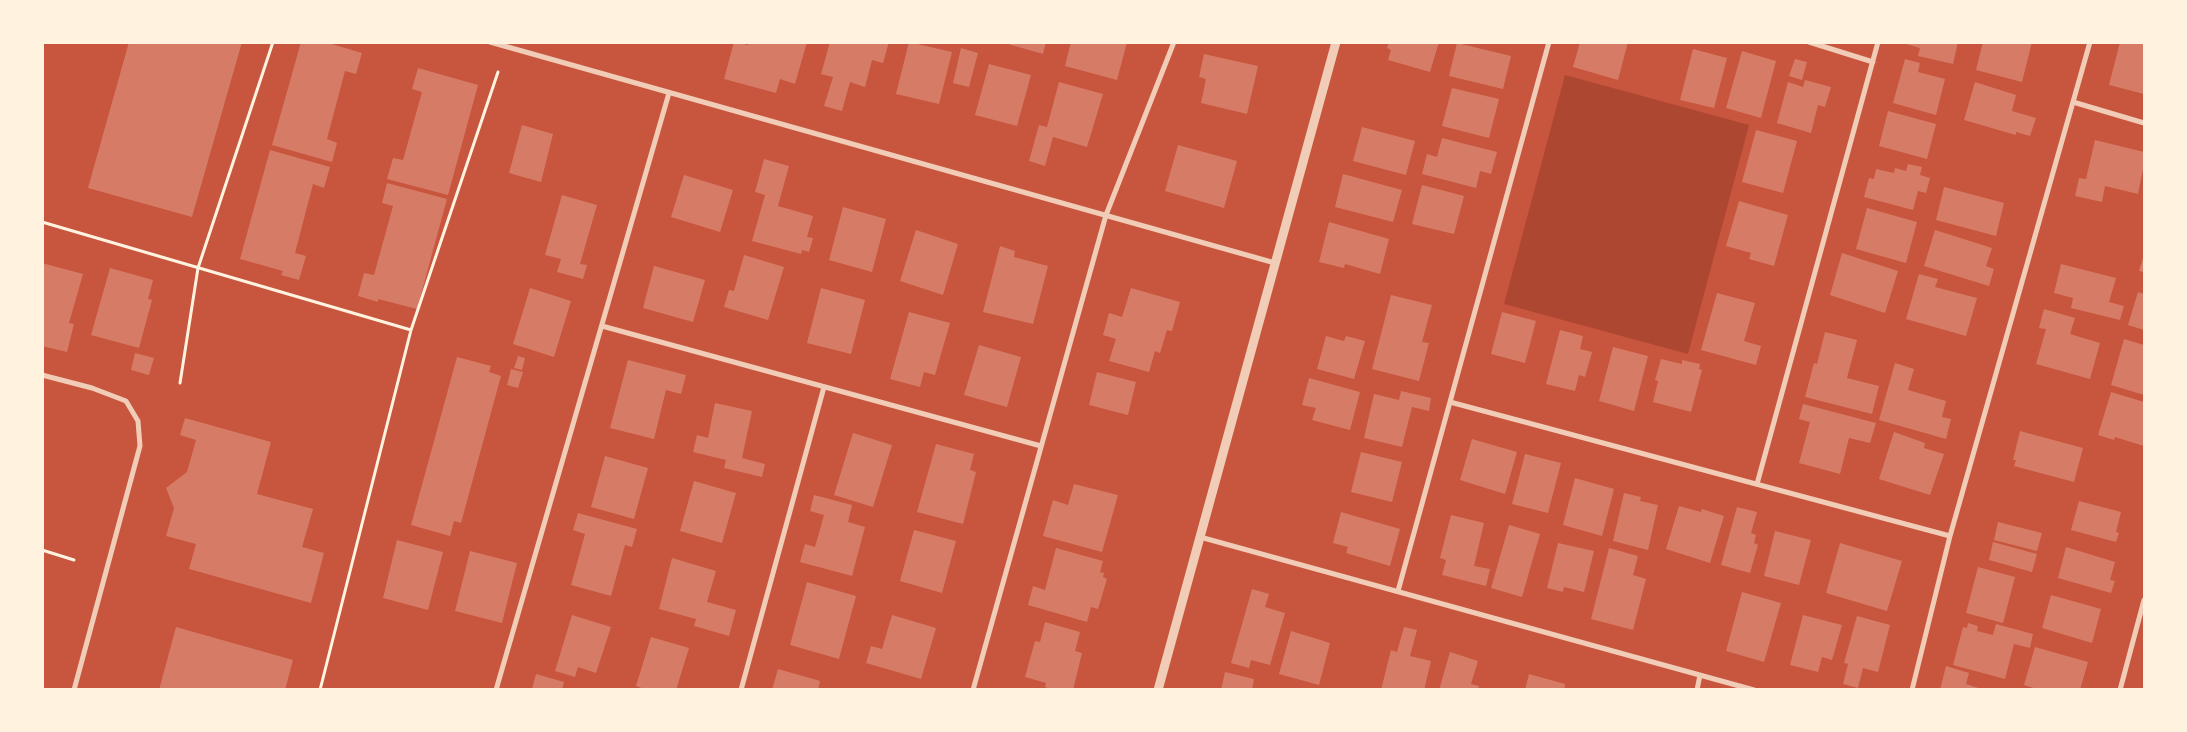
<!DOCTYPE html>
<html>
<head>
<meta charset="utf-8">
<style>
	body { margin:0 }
	#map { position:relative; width:2187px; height:732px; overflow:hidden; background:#c8553d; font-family:"Alegreya Sans",sans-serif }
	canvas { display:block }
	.frame { position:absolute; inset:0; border:44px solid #fff3e0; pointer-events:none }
</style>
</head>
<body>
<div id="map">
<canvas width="2187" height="732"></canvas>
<div class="frame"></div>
</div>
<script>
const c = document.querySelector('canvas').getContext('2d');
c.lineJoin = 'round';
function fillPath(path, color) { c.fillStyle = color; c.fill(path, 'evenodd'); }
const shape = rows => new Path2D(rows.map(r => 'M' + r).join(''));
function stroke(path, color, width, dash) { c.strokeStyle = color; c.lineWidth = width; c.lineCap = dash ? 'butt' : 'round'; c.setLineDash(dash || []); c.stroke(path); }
const green = shape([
	[1565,75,1749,125,1688,354,1504,304]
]);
const building = shape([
	[129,42,242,42,192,217,88,188],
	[301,42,325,42,362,53,356,74,345,71,327,139,337,143,332,162,272,145],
	[734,42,748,45,749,42,807,42,795,84,780,79,776,93,724,79],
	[830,42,889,42,883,63,872,60,865,87,850,82,842,111,824,106,833,77,821,74],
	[909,42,952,52,939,104,896,94],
	[1001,42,1046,42,1043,54],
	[1071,42,1127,42,1117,80,1065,66],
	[1389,42,1439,42,1430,72,1388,60,1391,50,1387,48],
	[1580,42,1628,42,1618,80,1573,67],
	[1899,42,1958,42,1953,64,1918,56,1920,48],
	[1983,42,2032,42,2022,82,1976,70],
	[2120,42,2144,42,2144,94,2109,85],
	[1457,43,1511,56,1503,89,1449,76],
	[961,48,978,53,969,87,953,83],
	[1693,49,1727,58,1714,108,1680,100],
	[1742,51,1776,61,1761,118,1726,108],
	[1204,54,1258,66,1247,114,1201,103,1206,79,1199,77],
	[1795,59,1807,62,1802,80,1789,76],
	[1905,59,1920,63,1918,72,1945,79,1936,115,1893,103],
	[989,64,1031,75,1017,126,975,115],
	[418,68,478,85,448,195,387,179,393,158,403,160,422,92,412,89],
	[1805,80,1831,87,1825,107,1818,105,1811,133,1777,123,1788,82,1803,87],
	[1059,82,1103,94,1087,147,1053,137,1045,166,1029,161,1039,125,1047,127],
	[1975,82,2016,95,2012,111,2036,118,2030,136,2016,132,2016,135,1964,120],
	[1452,88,1499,99,1489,138,1442,126],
	[1888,111,1936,124,1927,159,1879,146],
	[522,125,553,134,541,182,509,173],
	[1362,127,1415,141,1406,175,1353,161],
	[1756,130,1797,141,1783,193,1742,182],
	[1442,138,1497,152,1491,174,1480,171,1476,188,1422,174,1427,154,1437,157],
	[2095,140,2144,152,2144,164,2138,194,2105,186,2102,202,2075,196,2079,178,2086,179],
	[1178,145,1237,161,1224,208,1165,191],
	[270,150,330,167,324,188,313,184,295,253,306,256,299,280,281,275,283,271,240,259],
	[764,159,789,166,778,206,813,216,807,237,813,238,809,252,802,250,801,254,752,241,765,195,755,192],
	[1908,164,1922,167,1920,175,1930,178,1926,193,1918,191,1913,210,1864,197,1869,178,1874,179,1876,169,1894,173,1895,168,1906,171],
	[1343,174,1402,190,1393,222,1335,207],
	[684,175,733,190,720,232,671,217],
	[387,183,447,199,417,309,378,299,378,302,358,296,364,273,374,275,393,206,382,203],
	[1422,185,1464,196,1454,234,1412,224],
	[1944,187,2004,203,1996,236,1936,220],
	[562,195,597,205,580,264,587,265,583,279,557,272,561,259,545,255],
	[1739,201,1788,215,1774,266,1749,259,1751,253,1726,246],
	[843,207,886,219,872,272,829,260],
	[1867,208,1917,222,1906,263,1856,249],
	[1329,222,1389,239,1380,274,1345,264,1344,268,1319,262],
	[916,230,958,244,943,295,900,281],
	[1935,230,1992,248,1986,266,1994,269,1989,286,1924,266],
	[1000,246,1015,251,1014,257,1048,266,1033,324,983,312],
	[1842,253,1898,271,1885,313,1830,295],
	[744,255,784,267,768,320,724,307,729,290,734,291],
	[2143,258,2144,258,2144,272,2139,271],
	[42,263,83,274,69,323,74,324,67,352,42,346],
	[2061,264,2116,278,2109,302,2124,306,2120,320,2071,308,2073,298,2054,293],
	[654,266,705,280,693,322,643,308],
	[110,268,153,280,148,299,152,300,139,348,91,335],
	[1919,274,1938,279,1935,287,1977,298,1966,336,1906,319],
	[530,288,571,301,554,357,513,344],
	[821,288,865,300,851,354,807,343],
	[1131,288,1180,302,1172,331,1167,330,1160,353,1155,351,1149,372,1109,361,1116,339,1103,335,1109,313,1122,317],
	[2138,292,2144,294,2144,330,2128,325],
	[1717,293,1755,303,1744,341,1761,346,1756,365,1701,350],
	[1391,295,1432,305,1422,342,1429,343,1419,381,1372,369],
	[2044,309,2075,318,2070,334,2100,343,2090,379,2036,364,2046,329,2039,328],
	[909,312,950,323,935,375,924,372,920,387,890,379],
	[1502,312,1536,321,1525,363,1491,354],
	[1560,330,1583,336,1580,349,1592,352,1585,377,1579,375,1575,391,1546,384],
	[1825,332,1857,340,1847,378,1879,386,1872,414,1805,397,1814,363,1817,364],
	[1326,336,1344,341,1346,336,1365,341,1354,379,1317,369],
	[2124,339,2144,345,2144,395,2111,385],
	[979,345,1021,357,1007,407,964,395],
	[1613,347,1648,356,1634,411,1599,401],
	[135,353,154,358,149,375,131,370],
	[518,356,525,358,522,370,514,368],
	[457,357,491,366,489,372,501,376,461,523,454,521,450,536,411,525],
	[1661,359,1682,364,1682,360,1700,364,1699,369,1702,370,1691,412,1653,402,1658,381,1655,380],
	[628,360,686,375,681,394,666,390,654,439,610,428],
	[1895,363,1914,369,1908,390,1946,401,1942,417,1951,419,1946,439,1879,420],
	[511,369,523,372,518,388,507,385],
	[1097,372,1136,382,1128,415,1089,405],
	[1309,378,1360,392,1350,430,1312,420,1316,408,1302,405],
	[1401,391,1431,398,1429,411,1412,407,1402,447,1364,438,1374,394,1399,400],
	[2111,392,2144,402,2144,446,2115,437,2114,440,2098,435],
	[715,403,752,411,742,458,765,464,762,477,724,468,726,460,693,452,697,435,708,438],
	[1803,404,1876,423,1870,443,1849,438,1840,474,1799,463,1810,422,1799,419],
	[185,418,271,442,257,494,313,509,302,547,324,553,311,603,189,569,196,544,166,536,174,508,166,488,187,472,196,440,180,435],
	[2020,431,2083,448,2074,482,2014,466,2016,460,2013,460],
	[1894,432,1925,443,1924,448,1944,454,1930,495,1879,479],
	[853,433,892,445,873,507,834,495],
	[1472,439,1517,452,1505,494,1460,480],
	[936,444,974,454,970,470,976,472,963,524,917,512],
	[1361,452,1402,462,1392,502,1351,492],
	[1525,454,1561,463,1548,513,1512,504],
	[605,456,648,468,634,519,591,507],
	[1575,478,1614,489,1602,536,1563,525],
	[694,481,736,493,722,543,680,531],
	[1074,484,1118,495,1102,552,1043,536,1053,500,1068,505],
	[1624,493,1641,497,1640,501,1658,505,1648,550,1613,541],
	[814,495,852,505,848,522,865,527,852,576,800,562,805,544,815,547,824,515,810,511],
	[2079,501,2121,512,2116,532,2119,533,2116,542,2071,530],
	[1679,506,1701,512,1702,509,1724,516,1710,563,1666,549],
	[1737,507,1757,512,1751,533,1756,535,1754,543,1758,545,1750,573,1721,565],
	[1341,512,1400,529,1390,566,1346,553,1348,547,1333,543],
	[578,513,637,529,632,547,625,545,611,596,571,585,585,534,573,530],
	[1451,515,1484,523,1474,566,1490,569,1486,586,1442,575,1446,560,1440,558],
	[1998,522,2042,533,2037,551,1994,540],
	[1509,525,1540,534,1522,597,1491,588],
	[914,530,956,541,942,593,900,581],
	[1775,531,1811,540,1799,585,1764,576],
	[397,540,443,552,428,610,383,598],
	[1993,542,2037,554,2032,572,1989,560],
	[1558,543,1594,551,1584,592,1564,587,1563,592,1547,588],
	[1840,543,1902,561,1887,611,1826,593],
	[2066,547,2115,562,2110,580,2115,581,2111,593,2058,578],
	[1056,548,1103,561,1100,572,1104,573,1103,577,1107,579,1098,609,1091,607,1087,622,1028,605,1033,586,1045,590],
	[1609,548,1638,556,1633,575,1646,579,1633,630,1591,619],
	[470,551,517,563,502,623,455,611],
	[672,558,716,571,707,602,736,610,729,636,694,626,696,619,659,609],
	[1978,567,2015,577,2003,623,1966,613],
	[807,582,856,596,839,659,790,645],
	[1252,589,1269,594,1265,607,1285,613,1270,665,1251,660,1249,668,1231,663],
	[1742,592,1781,603,1764,662,1726,651],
	[2051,595,2101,609,2092,643,2042,628],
	[572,615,611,627,596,673,578,667,575,677,555,671],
	[892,615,936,628,921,679,866,663,871,646,882,649],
	[1803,615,1842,625,1832,660,1822,657,1818,672,1790,665],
	[1857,616,1890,625,1878,672,1863,668,1858,688,1843,684,1848,664,1844,663],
	[1045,622,1080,632,1075,651,1082,653,1073,690,1053,690,1045,687,1046,683,1025,677,1035,641,1040,642],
	[1968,623,1978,626,1977,631,1993,635,1996,624,2033,634,2030,648,2014,644,2005,679,1953,665,1963,627,1967,628],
	[176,627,293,660,285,690,159,690],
	[1404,627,1417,630,1410,656,1431,661,1424,690,1381,690,1391,650,1397,652],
	[1291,631,1330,643,1319,685,1279,674],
	[651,637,689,648,676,690,647,690,636,686],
	[2035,647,2088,662,2080,690,2040,690,2024,685],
	[1450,652,1478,661,1471,684,1479,686,1478,690,1439,690],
	[1946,666,1969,673,1966,684,1985,690,1940,690],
	[778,669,820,681,818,690,772,690],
	[1225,672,1254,679,1252,690,1221,690],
	[536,674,564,682,562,690,532,689],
	[1529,674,1565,684,1564,690,1525,690]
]);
const path = shape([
	[42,222,411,330],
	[180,383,198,268,273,42],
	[42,550,74,560],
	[320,690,411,330,498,72]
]);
const minor = shape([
	[490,42,1275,263],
	[1809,42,1873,62],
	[2073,102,2144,123],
	[602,326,1041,446],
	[42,375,92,388,126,401,138,421,140,446,74,690],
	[1450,402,1950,536],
	[1757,484,1878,42],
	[1200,537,1754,690],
	[1398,591,1549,42],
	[496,690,669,93],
	[741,690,824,387],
	[973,690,1106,215,1174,42],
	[1697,690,1700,675],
	[1912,690,1950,536,2090,42],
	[2120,690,2144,600]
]);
const tertiary = shape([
	[1158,690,1336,42]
]);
fillPath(green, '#ae4732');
fillPath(building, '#d67c66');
stroke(path, '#fff3e0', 3);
stroke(minor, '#f1ccb7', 5);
stroke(tertiary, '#f1ccb7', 9);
</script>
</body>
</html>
